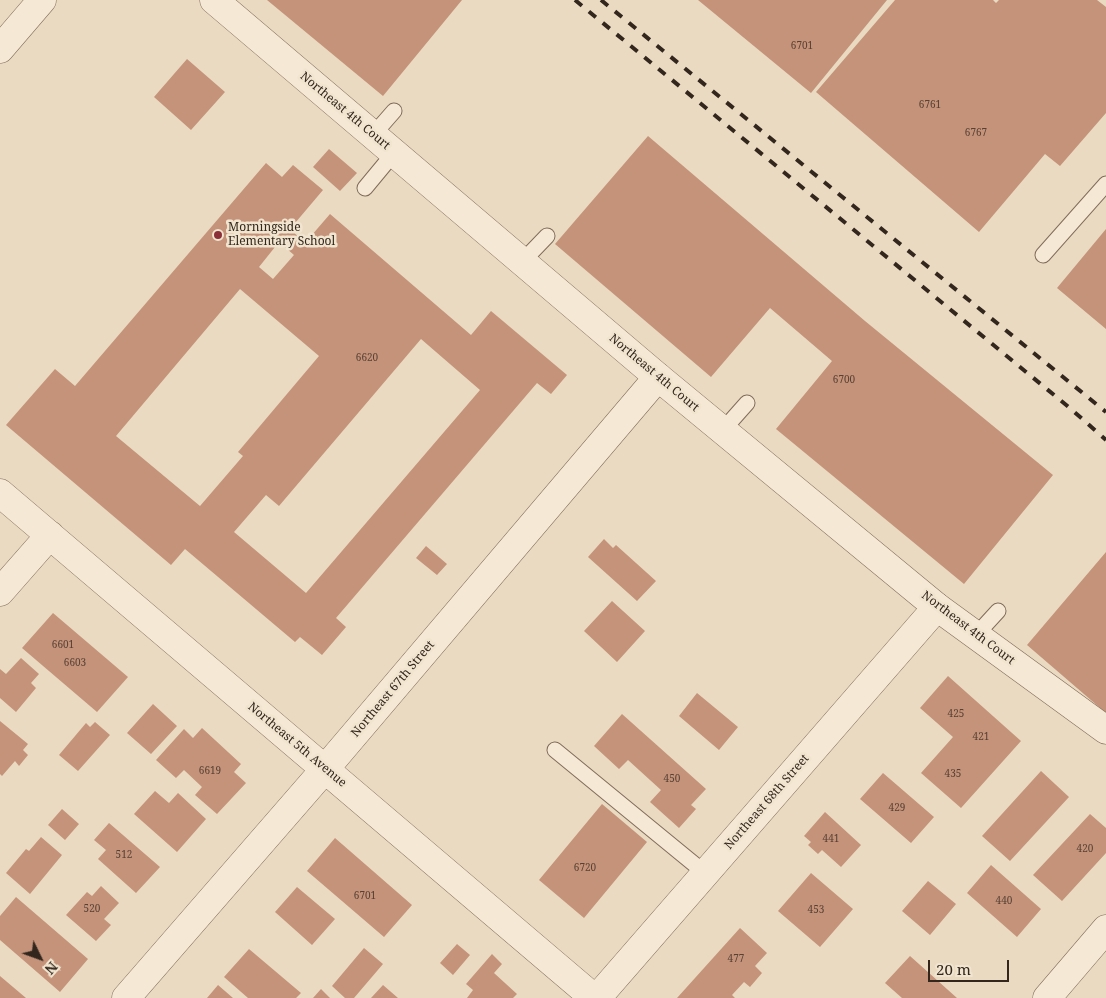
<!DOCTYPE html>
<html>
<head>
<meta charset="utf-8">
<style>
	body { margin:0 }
	#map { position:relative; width:1106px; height:998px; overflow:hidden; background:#e9dac1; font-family:"Noto Serif",serif }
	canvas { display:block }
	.north { position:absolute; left:15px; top:933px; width:50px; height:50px; -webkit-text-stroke:4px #f2e5d0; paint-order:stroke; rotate:132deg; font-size:14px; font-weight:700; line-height:20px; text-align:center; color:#32261d }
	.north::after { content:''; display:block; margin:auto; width:18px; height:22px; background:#32261d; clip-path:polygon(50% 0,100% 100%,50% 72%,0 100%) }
	.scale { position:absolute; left:928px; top:960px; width:81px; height:22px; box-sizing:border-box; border:2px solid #32261d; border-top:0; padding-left:6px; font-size:15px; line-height:18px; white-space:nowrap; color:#32261d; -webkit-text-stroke:4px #f2e5d0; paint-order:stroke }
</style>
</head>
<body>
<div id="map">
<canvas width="1106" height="998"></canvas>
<div class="north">N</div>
<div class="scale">20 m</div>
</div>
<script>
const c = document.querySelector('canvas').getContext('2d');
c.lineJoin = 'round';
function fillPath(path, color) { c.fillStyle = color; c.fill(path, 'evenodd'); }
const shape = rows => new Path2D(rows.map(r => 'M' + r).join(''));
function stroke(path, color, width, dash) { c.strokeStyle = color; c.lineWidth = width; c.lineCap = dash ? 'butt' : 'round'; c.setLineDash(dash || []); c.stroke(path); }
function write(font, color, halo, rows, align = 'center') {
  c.font = font + ' "Noto Serif",serif'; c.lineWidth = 5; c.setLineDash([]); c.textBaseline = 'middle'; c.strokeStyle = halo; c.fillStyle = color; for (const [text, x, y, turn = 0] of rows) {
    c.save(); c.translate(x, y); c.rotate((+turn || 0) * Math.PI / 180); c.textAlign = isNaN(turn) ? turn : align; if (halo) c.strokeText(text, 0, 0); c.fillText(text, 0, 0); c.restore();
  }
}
const building = shape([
	[267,0,462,0,383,96],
	[698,0,887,0,811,93],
	[895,0,993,0,996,3,999,0,1097,0,1106,7,1106,113,1060,166,1045,154,979,232,816,92],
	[187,59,225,92,191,130,154,97],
	[648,136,865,321,1053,475,964,584,776,429,832,361,770,308,711,377,555,244],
	[329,149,357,173,340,191,313,167],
	[266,163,282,177,293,165,323,190,290,229,305,243,330,214,471,335,491,311,567,375,551,394,537,383,336,618,346,627,322,655,300,637,295,642,185,549,171,565,6,425,55,369,75,386],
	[279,242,294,255,273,279,259,267],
	[240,289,319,356,238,452,243,456,200,506,116,436],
	[421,339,480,390,306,593,234,532,266,495,279,506],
	[1106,229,1106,329,1057,288],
	[604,539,613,548,616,545,656,581,637,601,588,557],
	[426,546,447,564,437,575,416,558],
	[1106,552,1106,713,1027,645],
	[612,601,645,631,617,662,584,631],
	[53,613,128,677,97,712,22,648],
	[21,658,39,674,31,683,36,688,16,712,0,698,0,669,6,674],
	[948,676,1021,741,961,808,921,773,953,737,920,708],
	[697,693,738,727,719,750,679,716],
	[153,704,177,726,151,754,127,733],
	[622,714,706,789,691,805,696,809,679,828,650,802,661,790,628,760,619,769,594,746],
	[0,721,28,744,23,750,28,755,19,766,15,761,2,776,0,774],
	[95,722,110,735,78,771,59,755,86,723,90,727],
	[202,728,241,764,234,772,246,783,217,814,195,795,202,787,184,770,176,778,156,760,184,729,193,738],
	[1041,771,1069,797,1010,861,982,836],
	[883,773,934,817,911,843,860,799],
	[155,791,169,803,178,793,206,819,177,852,134,814],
	[602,804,647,842,584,918,539,880],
	[62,809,79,824,65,840,48,825],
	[825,812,861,845,841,867,822,850,818,854,808,845,811,842,804,836],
	[1090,814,1106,828,1106,853,1062,901,1033,875],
	[109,823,160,867,136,893,98,859,106,850,94,840],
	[41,837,62,855,30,894,6,873,26,849,29,851],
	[335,838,412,905,384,937,307,871],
	[991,865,1041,909,1017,937,967,893],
	[811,873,853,909,820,947,778,911],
	[928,881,956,904,930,935,902,911],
	[101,886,119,903,104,919,111,925,96,941,66,915,87,892,92,896],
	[297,887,335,919,312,945,275,912],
	[16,897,88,959,60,992,0,940,0,916],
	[740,928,767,953,755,966,762,973,750,987,744,982,732,995,735,998,677,998],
	[457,944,470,955,453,975,440,963],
	[364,948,383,964,354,998,345,998,332,986],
	[249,949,301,993,296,998,248,998,224,977],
	[492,954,502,964,494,973,517,994,513,998,467,998,473,990,466,984],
	[910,956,957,998,902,998,885,983],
	[0,976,26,998,0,998],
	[218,985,233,998,207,998],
	[383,985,398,998,371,998],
	[321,989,330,998,313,998]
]);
const service = shape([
	[373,135,394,111],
	[365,188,394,153],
	[1043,255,1106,184],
	[522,262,547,236],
	[723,430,747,403],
	[976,635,998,611],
	[555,750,705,873]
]);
const minor = shape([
	[0,49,42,0],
	[0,493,594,998],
	[0,592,50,535],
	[126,998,325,769,658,377],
	[597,998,937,607],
	[1047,998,1106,929]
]);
const tertiary = shape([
	[214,0,658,377,937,607,1106,730]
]);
const rail = shape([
	[575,0,1071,409,1106,440],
	[601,0,1106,412]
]);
const markers = [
	[218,235,5,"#8b3038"]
];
const numberNames = [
	["6701",802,46],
	["6761",930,105],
	["6767",976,133],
	["6620",367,358],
	["6700",844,380],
	["6601",63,645],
	["6603",75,663],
	["425",956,714],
	["421",981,737],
	["6619",210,771],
	["435",953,774],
	["450",672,779],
	["429",897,808],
	["441",831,839],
	["420",1085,849],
	["512",124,855],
	["6720",585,868],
	["6701",365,896],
	["440",1004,901],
	["520",92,909],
	["453",816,910],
	["477",736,959]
];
const streetNames = [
	["Northeast 4th Court",345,111,40],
	["Northeast 4th Court",654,373,40],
	["Northeast 4th Court",968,628,37],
	["Northeast 67th Street",393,689,-50],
	["Northeast 5th Avenue",297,745,40],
	["Northeast 68th Street",767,802,-49]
];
const poiNames = [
	["Morningside",228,228],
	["Elementary School",228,242]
];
fillPath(building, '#c5937a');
stroke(service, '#816c5a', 17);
stroke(minor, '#816c5a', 29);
stroke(tertiary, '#816c5a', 29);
stroke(service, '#f5e8d4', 15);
stroke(minor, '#f5e8d4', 28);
stroke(tertiary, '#f5e8d4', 28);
stroke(rail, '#32261d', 4, [9, 9]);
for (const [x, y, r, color] of markers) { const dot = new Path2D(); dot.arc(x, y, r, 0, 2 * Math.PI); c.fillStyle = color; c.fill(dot); stroke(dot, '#f2e5d0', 2); }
write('10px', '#574134', null, numberNames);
write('12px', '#32261d', '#f2e5d0', streetNames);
write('12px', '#32261d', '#f2e5d0', poiNames, 'left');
</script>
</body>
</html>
